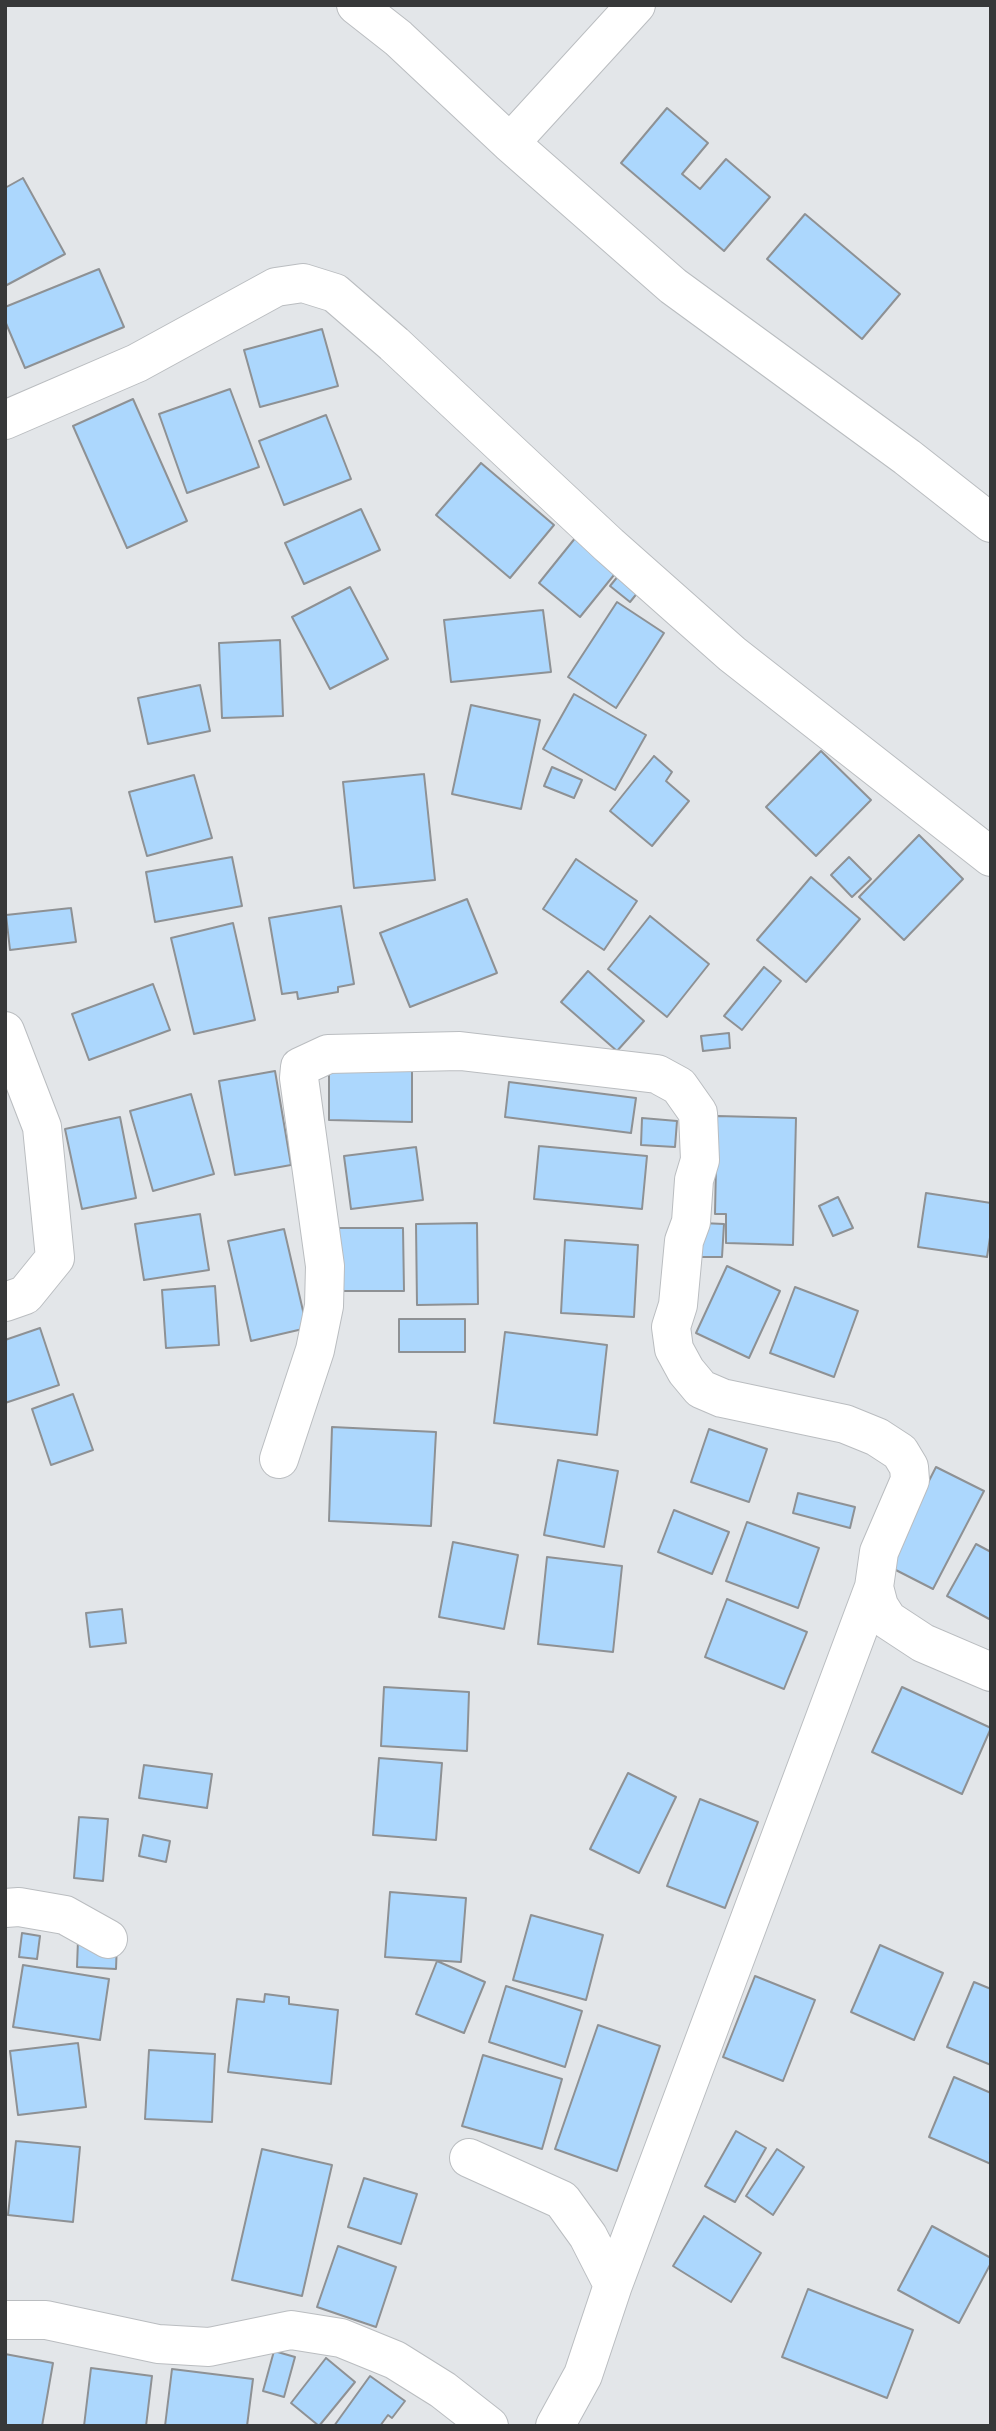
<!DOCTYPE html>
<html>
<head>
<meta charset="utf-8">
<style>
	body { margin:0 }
	#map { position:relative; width:996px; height:2431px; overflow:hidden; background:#e3e6e9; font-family:"Archivo Narrow",sans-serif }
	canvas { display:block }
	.frame { position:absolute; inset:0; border:7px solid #373839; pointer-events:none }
</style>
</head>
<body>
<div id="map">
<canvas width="996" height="2431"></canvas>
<div class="frame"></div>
</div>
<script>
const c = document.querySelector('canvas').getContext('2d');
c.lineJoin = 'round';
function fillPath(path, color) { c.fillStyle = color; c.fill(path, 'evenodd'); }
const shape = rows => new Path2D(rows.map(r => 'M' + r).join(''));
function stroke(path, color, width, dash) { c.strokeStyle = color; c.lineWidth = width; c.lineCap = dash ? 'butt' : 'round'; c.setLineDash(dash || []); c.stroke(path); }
const building = shape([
	[667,108,708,143,682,174,700,189,726,159,770,197,724,251,621,163,667,108],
	[23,178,65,254,5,286,5,188,23,178],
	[805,214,900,294,862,339,767,259,805,214],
	[99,269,124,327,25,368,5,321,5,307,99,269],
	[322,329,338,386,260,407,244,350,322,329],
	[230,389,259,467,187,493,159,414,230,389],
	[133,399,187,521,127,548,73,426,133,399],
	[326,415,351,479,284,505,259,441,326,415],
	[481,463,554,525,510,578,436,515,481,463],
	[361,509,380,550,304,584,285,543,361,509],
	[576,537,618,570,580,617,539,583,576,537],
	[623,570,643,586,630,602,610,586,623,570],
	[350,587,388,659,330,689,292,617,350,587],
	[617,602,664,633,616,708,568,677,617,602],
	[543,610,551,672,451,682,444,620,543,610],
	[280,640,283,716,222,718,219,643,280,640],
	[200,685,210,731,148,744,138,698,200,685],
	[574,694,646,735,615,790,543,749,574,694],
	[471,705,540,720,521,809,452,794,471,705],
	[821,751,871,800,816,856,766,807,821,751],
	[654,756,672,772,666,781,689,801,652,846,610,811,654,756],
	[552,767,582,780,574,798,544,786,552,767],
	[424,774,435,880,354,888,343,782,424,774],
	[194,775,212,838,147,856,129,792,194,775],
	[919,835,963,879,904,940,859,897,919,835],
	[232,857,242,906,155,922,146,872,232,857],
	[849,857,871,879,852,897,831,875,849,857],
	[576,859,637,901,604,950,543,909,576,859],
	[811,877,860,919,806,982,757,940,811,877],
	[467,899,497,973,410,1007,380,933,467,899],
	[341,906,354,984,338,987,338,992,298,999,297,992,282,994,269,918,341,906],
	[71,908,76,942,10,950,6,915,71,908],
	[650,916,709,964,667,1017,608,969,650,916],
	[233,923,255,1020,194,1034,171,938,233,923],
	[764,967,781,981,742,1030,724,1016,764,967],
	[588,971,644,1021,617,1051,561,1002,588,971],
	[153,984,170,1030,89,1060,72,1014,153,984],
	[729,1033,730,1048,703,1051,701,1036,729,1033],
	[329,1069,412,1070,412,1122,329,1120,329,1069],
	[275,1071,291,1165,235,1175,219,1081,275,1071],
	[509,1082,636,1098,631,1133,505,1117,509,1082],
	[191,1094,214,1174,153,1191,130,1111,191,1094],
	[717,1116,796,1118,793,1245,726,1243,726,1214,715,1214,717,1116],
	[120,1117,136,1198,82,1209,65,1129,120,1117],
	[642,1118,677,1121,675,1147,641,1145,642,1118],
	[539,1146,647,1156,642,1209,534,1199,539,1146],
	[416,1147,423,1200,351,1209,344,1156,416,1147],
	[926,1193,991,1203,991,1231,987,1257,918,1247,926,1193],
	[838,1197,853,1228,833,1236,819,1206,838,1197],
	[200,1214,209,1270,144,1280,135,1224,200,1214],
	[477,1223,478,1304,417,1305,416,1224,477,1223],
	[702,1223,724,1224,722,1257,701,1257,702,1223],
	[332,1228,403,1228,404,1291,333,1291,332,1228],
	[284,1229,307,1328,251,1341,228,1241,284,1229],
	[565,1240,638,1245,634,1317,561,1313,565,1240],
	[727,1266,780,1291,749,1358,696,1333,727,1266],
	[215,1286,219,1345,166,1348,162,1290,215,1286],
	[795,1287,858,1311,834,1377,770,1353,795,1287],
	[399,1319,465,1319,465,1352,399,1352,399,1319],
	[40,1328,59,1385,5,1403,5,1340,40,1328],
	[505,1332,607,1345,597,1435,494,1423,505,1332],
	[73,1394,93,1450,51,1465,32,1409,73,1394],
	[332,1427,436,1432,431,1526,329,1521,332,1427],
	[709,1429,767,1449,749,1502,691,1482,709,1429],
	[558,1460,618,1471,604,1547,544,1535,558,1460],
	[936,1467,984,1491,933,1589,886,1565,936,1467],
	[798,1493,855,1507,850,1528,793,1513,798,1493],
	[674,1510,729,1532,712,1574,658,1552,674,1510],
	[747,1522,819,1548,798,1608,726,1581,747,1522],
	[453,1542,518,1555,504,1629,439,1617,453,1542],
	[976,1544,991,1552,991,1620,947,1596,976,1544],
	[547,1557,622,1566,613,1652,538,1644,547,1557],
	[727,1599,807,1632,784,1689,705,1657,727,1599],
	[122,1609,126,1643,90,1647,86,1613,122,1609],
	[384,1687,469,1692,467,1751,381,1746,384,1687],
	[902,1687,991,1728,962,1794,872,1752,902,1687],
	[379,1758,442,1763,436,1840,373,1835,379,1758],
	[144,1765,212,1774,207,1808,139,1798,144,1765],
	[628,1773,676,1797,639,1873,590,1849,628,1773],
	[700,1799,758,1822,725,1908,667,1886,700,1799],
	[79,1817,108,1819,103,1881,74,1878,79,1817],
	[143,1835,170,1841,166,1862,139,1856,143,1835],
	[390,1892,466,1898,461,1962,385,1957,390,1892],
	[531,1915,603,1935,586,2000,513,1980,531,1915],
	[22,1933,40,1936,37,1959,19,1957,22,1933],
	[78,1940,117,1942,116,1969,77,1967,78,1940],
	[880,1945,943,1973,914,2040,851,2012,880,1945],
	[437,1961,485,1982,464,2033,416,2014,437,1961],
	[23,1965,109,1979,100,2040,13,2027,23,1965],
	[755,1976,815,2000,783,2081,723,2057,755,1976],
	[974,1982,991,1989,991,2065,947,2047,974,1982],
	[506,1986,582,2011,565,2067,489,2042,506,1986],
	[265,1994,289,1997,289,2004,338,2010,331,2084,228,2072,237,1999,264,2002,265,1994],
	[598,2025,660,2046,617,2171,555,2149,598,2025],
	[78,2043,86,2107,18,2115,10,2051,78,2043],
	[149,2050,215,2054,212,2122,145,2119,149,2050],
	[483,2055,562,2079,542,2149,462,2126,483,2055],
	[954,2077,991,2093,991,2164,929,2137,954,2077],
	[736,2131,766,2148,735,2202,705,2186,736,2131],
	[16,2141,80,2147,73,2222,8,2215,16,2141],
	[262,2149,332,2165,302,2296,232,2280,262,2149],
	[777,2149,804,2167,773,2215,746,2196,777,2149],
	[364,2178,417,2194,401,2244,348,2227,364,2178],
	[704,2216,761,2253,731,2302,673,2266,704,2216],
	[932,2226,991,2258,991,2263,959,2323,898,2290,932,2226],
	[338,2246,396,2267,376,2327,317,2307,338,2246],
	[808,2289,913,2330,887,2398,782,2357,808,2289],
	[274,2351,295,2357,284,2397,263,2391,274,2351],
	[5,2354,53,2363,42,2426,5,2426,5,2354],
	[326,2358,355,2382,319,2426,291,2403,326,2358],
	[91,2368,152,2376,146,2426,84,2426,91,2368],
	[172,2369,253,2379,247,2426,165,2426,172,2369],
	[370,2376,405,2401,392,2418,388,2415,380,2426,334,2426,370,2376]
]);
const minor = shape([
	[356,5,398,38,510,143,673,286,907,457,991,523],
	[510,143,636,5],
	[5,420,137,363,276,287,303,283,335,293,394,344,609,545,732,654,991,857],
	[5,1031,42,1127,55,1258,25,1295,5,1302],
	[279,1459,315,1350,324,1306,325,1266,299,1078,300,1067,328,1054,460,1051,657,1074,679,1086,698,1113,700,1160,694,1180,691,1222,684,1241,678,1305,671,1327,674,1349,686,1371,701,1389,722,1398,845,1424,877,1437,900,1452,909,1467,910,1480,879,1552,874,1587,879,1606,888,1620,923,1643,991,1672],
	[5,1908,19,1907,65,1915,108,1939],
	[469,2158,562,2200,588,2236,613,2285,583,2375,555,2426],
	[613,2285,874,1587],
	[5,2320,46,2320,158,2344,209,2347,291,2330,341,2338,395,2360,443,2390,489,2426]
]);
fillPath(building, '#acd7fd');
stroke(building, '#8e9194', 2);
stroke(minor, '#babdc0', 40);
stroke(minor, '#fff', 38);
</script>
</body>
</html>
